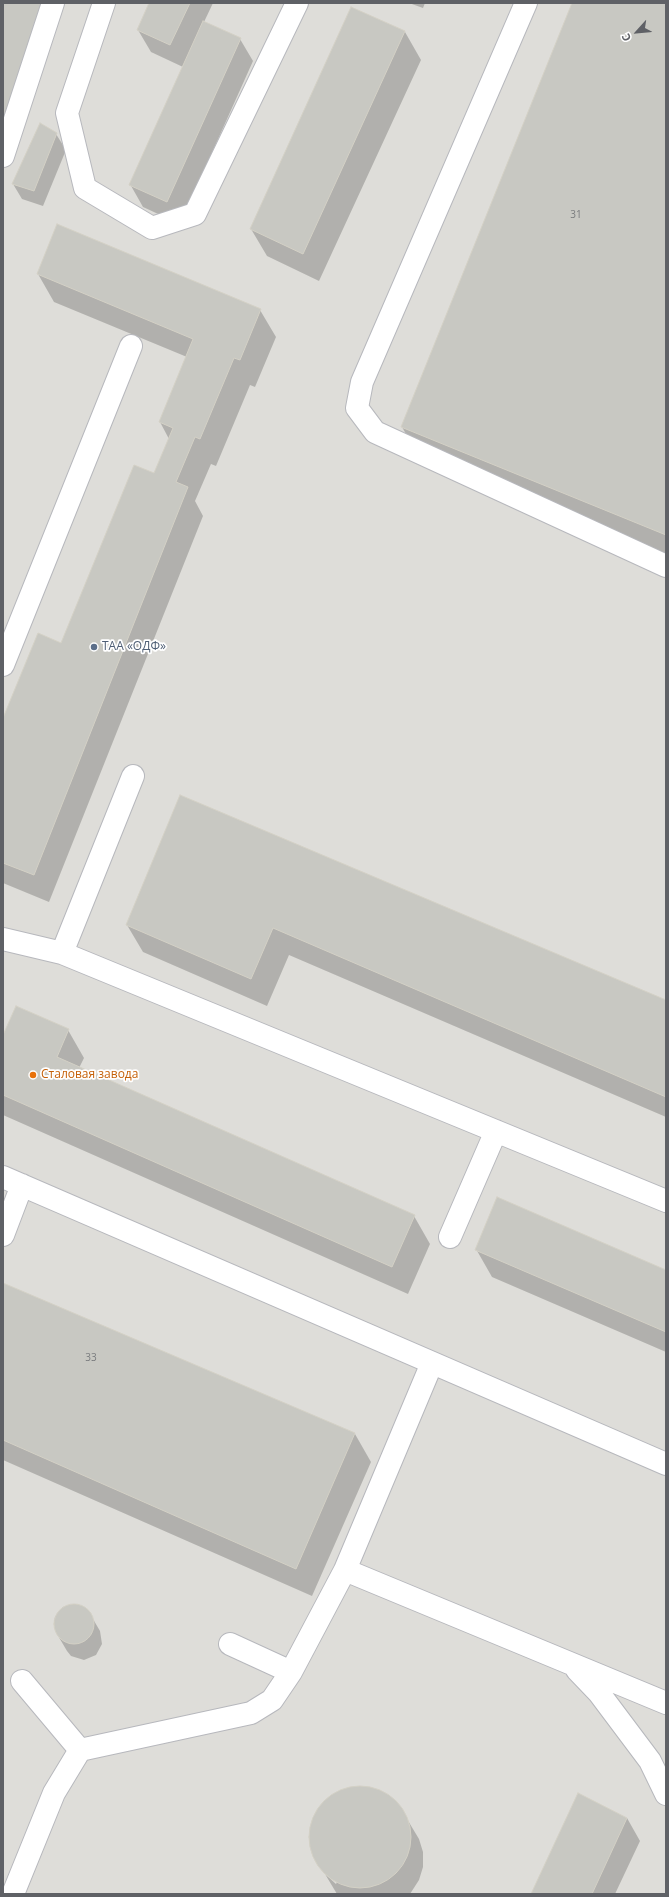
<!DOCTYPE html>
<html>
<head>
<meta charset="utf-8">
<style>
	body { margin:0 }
	#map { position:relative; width:669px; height:1897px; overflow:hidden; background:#efeee7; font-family:"Open Sans",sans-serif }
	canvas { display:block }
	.frame { position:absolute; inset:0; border:4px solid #5f6166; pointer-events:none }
	.north { position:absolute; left:617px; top:12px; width:40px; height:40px; -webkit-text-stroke:3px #fff; paint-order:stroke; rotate:243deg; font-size:11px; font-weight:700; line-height:16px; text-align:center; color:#5f6166 }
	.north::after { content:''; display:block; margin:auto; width:14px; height:18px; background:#5f6166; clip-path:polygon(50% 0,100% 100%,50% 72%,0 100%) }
</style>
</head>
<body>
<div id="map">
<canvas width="669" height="1897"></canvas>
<div class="frame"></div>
<div class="north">С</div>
</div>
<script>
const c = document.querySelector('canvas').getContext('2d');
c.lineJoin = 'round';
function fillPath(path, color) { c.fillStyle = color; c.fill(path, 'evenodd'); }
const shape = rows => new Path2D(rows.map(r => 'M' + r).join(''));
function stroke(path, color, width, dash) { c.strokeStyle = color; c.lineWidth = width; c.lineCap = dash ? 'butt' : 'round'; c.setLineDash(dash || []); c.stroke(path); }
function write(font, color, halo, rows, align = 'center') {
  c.font = font + ' "Open Sans",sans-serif'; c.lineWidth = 3.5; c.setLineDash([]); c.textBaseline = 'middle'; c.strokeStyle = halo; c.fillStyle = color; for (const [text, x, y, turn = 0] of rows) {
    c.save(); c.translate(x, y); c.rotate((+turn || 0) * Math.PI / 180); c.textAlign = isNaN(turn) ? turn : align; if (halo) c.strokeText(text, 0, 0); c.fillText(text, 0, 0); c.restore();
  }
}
const industrial = shape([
	[3,3,666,3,666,1894,3,1894]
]);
const shadow = shape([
	[150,3,213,3,204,22,240,39,253,61,180,224,143,207,130,184,183,67,151,52,138,30],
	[409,3,425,3,423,8],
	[573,3,666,3,666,555,418,455,402,427],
	[352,8,405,32,421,60,319,281,267,256,251,229],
	[56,134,66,150,43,206,22,199,13,184],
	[38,274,260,310,276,337,255,387,250,385,216,466,211,464,195,501,203,516,49,902,3,883,3,720,62,644,155,475,169,439,160,422,187,357,54,302],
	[180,796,666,1001,666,1117,289,955,267,1006,143,952,127,925],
	[68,1030,84,1058,79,1068,414,1216,430,1244,408,1294,3,1115,3,1037],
	[476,1249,666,1271,666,1352,492,1277],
	[3,1284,355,1434,371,1462,312,1596,3,1460],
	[75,1604,86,1609,90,1614,100,1631,102,1644,96,1655,84,1660,71,1656,67,1651,57,1634,54,1623,55,1617,63,1607],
	[360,1787,374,1789,387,1795,398,1804,419,1839,423,1852,423,1867,419,1880,410,1894,337,1894,325,1874,336,1884,337,1882,324,1871,324,1873,315,1857,310,1843,310,1829,315,1816,323,1803,334,1794,346,1789],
	[627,1818,640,1841,615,1894,532,1894]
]);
const building = shape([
	[3,3,46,3,3,125,3,3],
	[149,3,190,3,170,45,137,30,149,3],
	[572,3,666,3,666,535,401,427,572,3],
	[351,7,405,31,303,254,250,229,351,7],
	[203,21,241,38,167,202,129,185,203,21],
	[40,123,57,133,34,191,12,184,40,123],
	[57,224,261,309,240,360,234,358,200,439,195,437,176,482,188,487,34,875,3,863,3,718,38,633,61,643,134,465,154,473,173,428,159,422,193,339,37,274,57,224],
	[180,795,666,1000,666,1097,273,928,251,979,126,925,180,795],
	[16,1006,69,1029,57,1057,415,1215,392,1267,3,1095,3,1035,16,1006],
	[497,1197,666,1270,666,1332,475,1250,497,1197],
	[3,1283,355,1433,296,1569,3,1440,3,1283],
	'54 1624a20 20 0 1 1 40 0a20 20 0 1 1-40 0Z',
	'309 1837a51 51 0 1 1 102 0a51 51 0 1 1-102 0Z',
	[578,1793,627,1818,592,1894,531,1894,578,1793]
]);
const minor = shape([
	[104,3,67,113,85,188,152,228,195,214,297,3],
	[526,3,362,382,357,408,375,432,666,566],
	[3,156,53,3],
	[3,665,131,346],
	[3,939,62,953,666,1201],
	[62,953,133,776],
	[3,1177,666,1464],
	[3,1235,22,1185],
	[450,1237,496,1131],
	[432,1363,345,1570,666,1703],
	[230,1644,291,1672],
	[577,1670,599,1693,650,1761,666,1794],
	[22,1681,80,1750,251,1713,272,1700,291,1672,345,1570],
	[13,1894,54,1793,80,1750]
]);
const markers = [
	[94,647,4,"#5c6f8a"],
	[33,1075,4,"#e8710a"]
];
const numberNames = [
	["31",576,215],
	["33",91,1358]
];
const serviceNames = [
	["ТАА «ОДФ»",102,647]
];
const foodNames = [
	["Сталовая завода",41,1075]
];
fillPath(industrial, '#deddd9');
fillPath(shadow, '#0003');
fillPath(building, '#c8c8c2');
stroke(building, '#d4d1c6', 1);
stroke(minor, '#b7b8bd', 24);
stroke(minor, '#fff', 22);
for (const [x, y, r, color] of markers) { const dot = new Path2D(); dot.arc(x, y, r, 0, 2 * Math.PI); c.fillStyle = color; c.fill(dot); stroke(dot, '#fff', 1.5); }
write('10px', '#797b7d', null, numberNames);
write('12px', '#4e5e75', '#fff', serviceNames, 'left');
write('12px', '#c56008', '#fff', foodNames, 'left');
</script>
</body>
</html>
